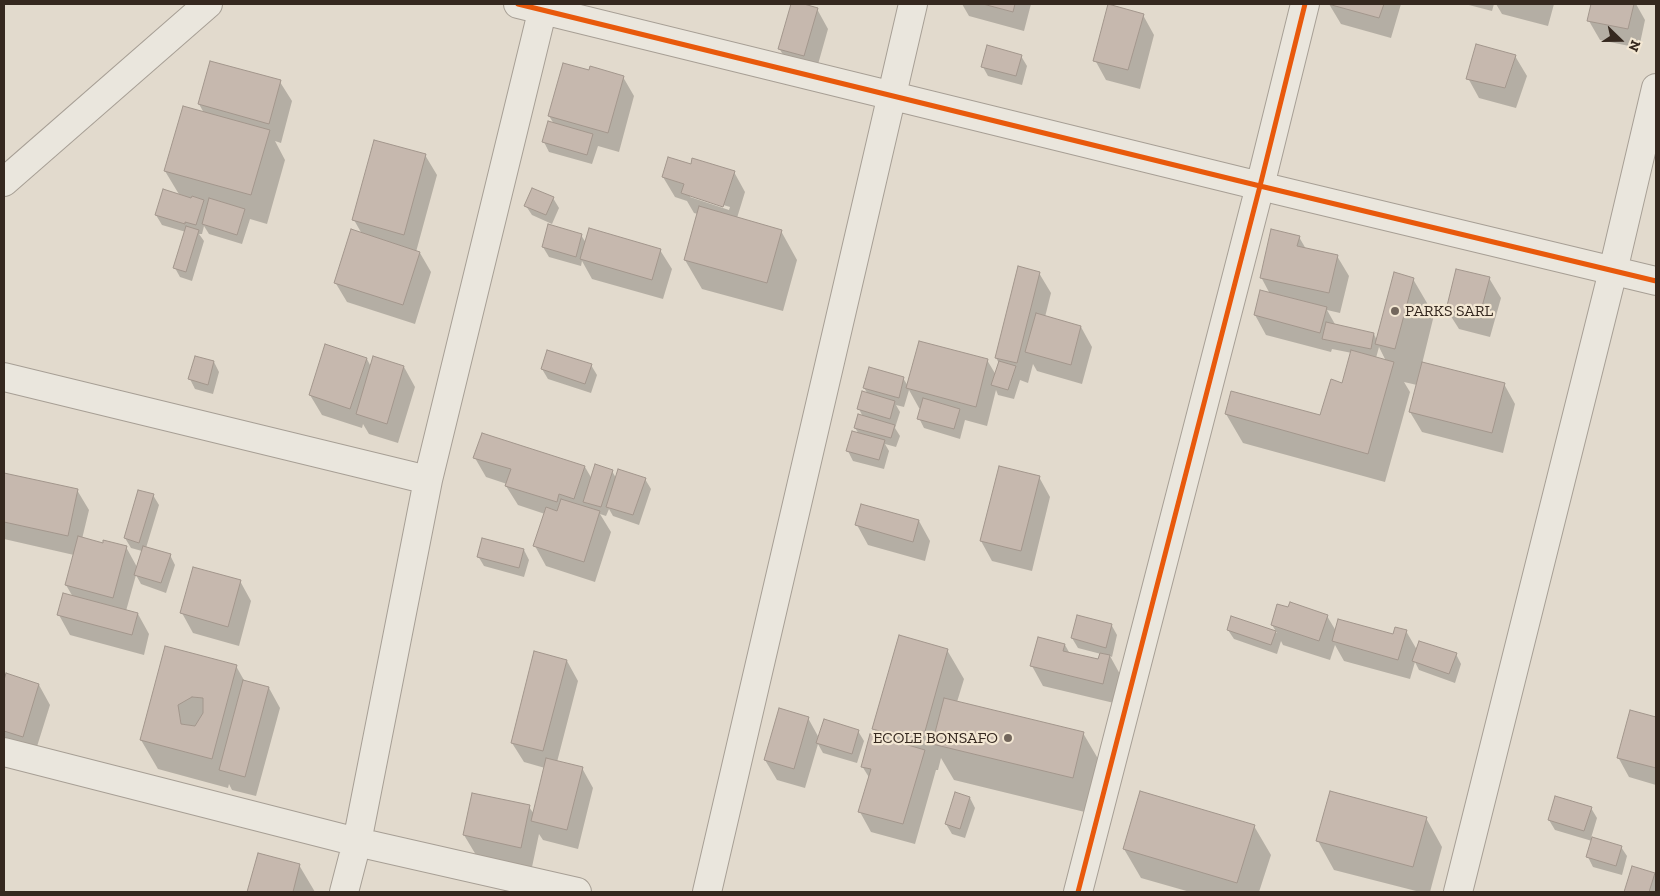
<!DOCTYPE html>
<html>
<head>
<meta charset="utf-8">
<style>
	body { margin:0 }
	#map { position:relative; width:1660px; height:896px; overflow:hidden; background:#e2dacd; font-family:"Zilla Slab",serif }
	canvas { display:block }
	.frame { position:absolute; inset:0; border:5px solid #35281f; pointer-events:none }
	.north { position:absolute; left:1595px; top:15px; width:50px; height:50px; -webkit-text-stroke:4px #f3e7d3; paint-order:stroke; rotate:112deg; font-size:14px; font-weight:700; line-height:20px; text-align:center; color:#35281f }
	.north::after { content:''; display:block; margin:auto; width:18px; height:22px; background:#35281f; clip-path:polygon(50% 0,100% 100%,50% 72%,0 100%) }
</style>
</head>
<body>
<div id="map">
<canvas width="1660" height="896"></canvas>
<div class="frame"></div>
<div class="north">N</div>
</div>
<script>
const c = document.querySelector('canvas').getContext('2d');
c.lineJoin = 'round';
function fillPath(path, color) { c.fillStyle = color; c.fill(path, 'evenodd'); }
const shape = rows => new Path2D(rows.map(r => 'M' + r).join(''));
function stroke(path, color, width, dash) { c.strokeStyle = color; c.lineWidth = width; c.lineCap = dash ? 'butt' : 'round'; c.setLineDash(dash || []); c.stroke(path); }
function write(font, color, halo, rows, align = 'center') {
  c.font = font + ' "Zilla Slab",serif'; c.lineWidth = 4.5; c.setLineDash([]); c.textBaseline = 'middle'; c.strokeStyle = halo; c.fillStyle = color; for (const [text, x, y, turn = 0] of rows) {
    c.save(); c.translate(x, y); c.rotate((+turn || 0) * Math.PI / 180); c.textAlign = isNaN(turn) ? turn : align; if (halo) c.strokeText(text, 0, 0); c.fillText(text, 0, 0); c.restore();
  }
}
const shadow = shape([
	[792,4,800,4,817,9,828,29,815,75,791,68,779,48],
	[962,4,1031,4,1024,31,969,16],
	[1329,4,1401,4,1391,38,1341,24],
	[1465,4,1494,4,1492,11],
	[1496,4,1554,4,1548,26,1502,14],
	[1592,4,1636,4,1645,20,1639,48,1600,40,1589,21],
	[1143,15,1154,35,1140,89,1106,80,1095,60],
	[1021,56,1027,66,1022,85,988,76,983,67],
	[1515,56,1527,76,1516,108,1479,98,1468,78],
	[590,71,623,77,634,96,619,152,598,146,592,164,549,152,544,142,554,124,549,116],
	[280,82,292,101,281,143,275,141,285,160,267,224,250,219,242,244,209,234,204,226,202,234,199,234,204,241,192,281,180,277,175,268,186,232,162,225,156,215,180,196,165,171,204,113,199,104],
	[425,155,437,175,416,252,420,253,431,272,415,324,347,302,335,282,362,234,354,220],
	[691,165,734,172,745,192,737,218,781,231,797,260,783,311,702,289,685,260,698,214,694,213,687,201,675,197,663,177],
	[690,195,730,207,729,210,690,197],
	[553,198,559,208,552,224,532,215,526,206],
	[581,235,586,243,660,250,672,269,663,299,592,279,582,261,581,266,549,257,543,247],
	[1299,237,1306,249,1337,256,1349,276,1340,313,1327,310,1336,326,1374,334,1377,341,1413,279,1434,315,1422,364,1504,384,1515,404,1503,453,1422,432,1410,412,1417,385,1404,382,1410,392,1385,482,1243,443,1226,414,1321,417,1343,384,1352,353,1332,349,1331,352,1266,335,1255,315,1261,292,1270,294,1261,277],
	[1379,347,1386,361,1376,358],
	[1039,273,1051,293,1045,317,1081,327,1092,347,1082,384,1037,371,1033,364,1028,383,1020,380,1014,399,998,395,996,390,987,426,965,420,960,439,924,428,919,418,921,409,919,408,909,390,904,407,896,405,900,412,895,428,900,436,896,447,885,444,889,451,884,469,853,461,848,451,859,434,855,428,863,417,859,409,868,394,864,388,903,378,908,386,987,360,996,375,999,363,996,358],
	[1489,278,1501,298,1490,337,1459,329,1447,310],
	[367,359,371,367,404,367,415,387,398,443,369,434,363,424,362,428,322,415,310,395],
	[214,362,219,372,213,394,195,389,190,379],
	[591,365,597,375,591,393,548,379,542,369],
	[475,458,585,467,592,479,612,471,616,478,645,479,651,489,639,525,613,516,609,509,606,516,600,514,611,532,595,582,546,566,535,546,545,514,518,505,506,486,507,484,486,477],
	[4,474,77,490,89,510,82,539,104,545,126,547,137,567,142,551,131,548,125,538,153,495,159,505,146,548,170,555,175,565,166,593,141,584,136,575,126,611,138,614,149,634,144,655,70,635,59,615,73,597,66,585,74,555,4,539],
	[1039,477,1050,497,1032,571,992,561,981,541],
	[919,521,930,541,925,561,868,545,857,525],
	[524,550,529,560,524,577,484,566,478,556],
	[240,581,251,601,239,646,193,633,182,613],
	[1327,616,1336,631,1394,635,1406,631,1417,650,1456,654,1461,664,1455,683,1419,670,1415,662,1410,679,1344,661,1335,645,1330,660,1283,645,1281,641,1277,654,1234,639,1228,630,1232,617,1277,633,1272,625],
	[1112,626,1117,635,1112,657,1110,656,1121,676,1114,703,1043,686,1032,666,1065,645,1070,654,1099,661,1101,654,1078,648,1072,638],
	[166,648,236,666,245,682,269,688,280,708,256,796,232,790,229,784,228,788,158,769,141,740],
	[947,650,964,679,957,702,1083,733,1104,769,1093,814,954,780,941,758,938,770,936,770,915,844,871,832,860,812,870,779,862,766,879,738,874,728],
	[567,661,578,681,557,762,582,768,593,788,578,849,543,840,539,834,532,867,476,855,464,835,529,807,534,814,545,768,524,762,512,743],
	[7,675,39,685,50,705,34,756,4,746,4,684],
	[1631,712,1656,718,1656,785,1629,777,1618,757],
	[808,718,819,738,858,731,864,741,857,763,823,753,818,744,805,788,777,780,765,760],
	[970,798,975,808,965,838,952,834,946,824],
	[1591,808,1597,818,1591,838,1621,847,1627,856,1622,875,1593,867,1588,857,1592,841,1555,830,1549,820],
	[1426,818,1442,847,1430,892,1420,892,1334,870,1318,841],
	[1254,826,1271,855,1259,892,1190,892,1141,878,1124,849],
	[259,855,299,865,315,892,249,892],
	[1633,868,1654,874,1656,878,1656,892,1625,892]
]);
const building = shape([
	[791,4,804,4,818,8,804,56,778,49,791,4],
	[983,4,1015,4,1013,12,983,4],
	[1108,4,1144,14,1128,70,1093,61,1108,4],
	[1328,4,1384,4,1379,18,1328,4],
	[1591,4,1634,4,1628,29,1587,21,1591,4],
	[1476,44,1516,55,1505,88,1466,79,1476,44],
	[987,45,1022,55,1016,76,981,67,987,45],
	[210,61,281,80,269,124,198,104,210,61],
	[563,63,589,70,590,66,624,76,608,133,548,116,563,63],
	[183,106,270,130,251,195,164,171,183,106],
	[548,121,593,134,587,155,542,142,548,121],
	[374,140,426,154,404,235,352,220,374,140],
	[668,157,691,164,692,158,735,171,723,207,681,193,684,184,662,177,668,157],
	[532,188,554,197,546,215,524,206,532,188],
	[163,189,191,198,192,196,204,200,196,225,185,222,185,224,155,215,163,189],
	[209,198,245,209,237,235,202,224,209,198],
	[699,206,782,230,767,283,684,260,699,206],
	[548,224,582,234,576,257,542,247,548,224],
	[186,226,199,230,186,272,173,268,186,226],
	[589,228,661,249,652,280,580,259,589,228],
	[351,229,420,252,403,305,334,283,351,229],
	[1271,229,1300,236,1297,246,1338,255,1329,293,1260,278,1271,229],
	[1018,266,1040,272,1017,363,995,358,1018,266],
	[1456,269,1490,277,1479,318,1446,310,1456,269],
	[1394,272,1414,278,1395,349,1375,344,1394,272],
	[1260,290,1327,307,1320,333,1254,315,1260,290],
	[1036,313,1081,326,1071,365,1025,352,1036,313],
	[1326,322,1374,333,1371,349,1322,339,1326,322],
	[919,341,988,359,976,407,906,388,919,341],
	[325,344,367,358,350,409,309,395,325,344],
	[547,350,592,364,585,384,541,369,547,350],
	[1351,350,1394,362,1368,454,1225,414,1231,391,1320,415,1331,379,1342,383,1351,350],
	[195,356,214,361,208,385,188,379,195,356],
	[373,356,404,366,387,424,356,414,373,356],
	[999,361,1016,366,1008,390,991,385,999,361],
	[1422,362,1505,383,1492,433,1409,412,1422,362],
	[869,367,904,377,899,398,863,388,869,367],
	[862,391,895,401,890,419,857,409,862,391],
	[923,398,960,409,954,429,917,419,923,398],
	[858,414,895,425,891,438,854,428,858,414],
	[852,431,885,440,879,460,846,451,852,431],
	[482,433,585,466,574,499,559,494,557,502,505,486,511,469,473,458,482,433],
	[595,464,613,470,601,507,583,502,595,464],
	[999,466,1040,476,1021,551,980,541,999,466],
	[618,469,646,478,633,515,606,507,618,469],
	[4,473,78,489,68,536,4,522,4,473],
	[138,490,154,494,139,543,124,538,138,490],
	[561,499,600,511,584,562,533,546,546,507,557,511,561,499],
	[861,504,919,520,913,542,855,525,861,504],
	[78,536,103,543,103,540,127,546,113,598,65,585,78,536],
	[482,538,524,549,519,568,477,557,482,538],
	[143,546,171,554,161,583,134,575,143,546],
	[193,567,241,580,228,627,180,613,193,567],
	[63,593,138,613,132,635,57,615,63,593],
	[1290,602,1328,615,1319,641,1271,625,1277,604,1288,607,1290,602],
	[1077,615,1112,624,1106,648,1071,638,1077,615],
	[1231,616,1276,631,1271,645,1227,630,1231,616],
	[1338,619,1393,634,1395,627,1407,630,1398,660,1332,641,1338,619],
	[899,635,948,649,922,742,872,729,899,635],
	[1038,637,1065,644,1063,651,1098,659,1100,653,1110,655,1103,684,1030,666,1038,637],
	[1419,641,1457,653,1449,674,1412,661,1419,641],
	[165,646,237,665,212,759,140,740,165,646],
	[192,697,203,698,203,713,195,726,181,724,178,705,192,697],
	[534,651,567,660,543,751,511,743,534,651],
	[6,673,39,684,23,737,4,731,4,680,6,673],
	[243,680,269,687,245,777,219,770,243,680],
	[944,698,1084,732,1073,778,932,744,944,698],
	[779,708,809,717,794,769,764,760,779,708],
	[1630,710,1656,717,1656,768,1617,758,1630,710],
	[824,719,859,730,852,754,816,743,824,719],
	[870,734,925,750,903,824,858,812,871,769,861,767,870,734],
	[546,758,583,767,567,830,531,821,546,758],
	[1140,791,1255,825,1237,883,1123,849,1140,791],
	[1330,791,1427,817,1413,867,1316,841,1330,791],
	[955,792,970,797,960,829,945,824,955,792],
	[472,793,530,805,521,848,463,835,472,793],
	[1555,796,1592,807,1584,831,1548,820,1555,796],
	[1592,837,1622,846,1616,866,1586,857,1592,837],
	[258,853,300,864,293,892,247,892,258,853],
	[1632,866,1655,873,1649,892,1624,892,1632,866]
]);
const street = shape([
	[518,4,1260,186,1656,281],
	[4,182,208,4],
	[4,377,428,480],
	[4,752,357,842,577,892],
	[344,892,357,842,428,480,544,4],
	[707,892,913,4],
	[1078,892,1260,186,1305,4],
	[1458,892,1613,271,1656,88]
]);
const cycleway = shape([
	[518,4,1260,186,1656,281],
	[1078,892,1260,186,1305,4]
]);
const markers = [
	[1395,311,5,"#72665c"],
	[1008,738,5,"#72665c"]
];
const poiNames = [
	["PARKS SARL",1405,311],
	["ECOLE BONSAFO",998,738,"right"]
];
fillPath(shadow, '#0003');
fillPath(building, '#c6b8ae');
stroke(building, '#a2968c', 1);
stroke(street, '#a79f95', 30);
stroke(street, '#eae6dd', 28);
stroke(cycleway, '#e8590c', 5);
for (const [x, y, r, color] of markers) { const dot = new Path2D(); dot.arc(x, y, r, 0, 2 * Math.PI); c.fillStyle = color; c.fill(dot); stroke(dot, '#f3e7d3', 2); }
write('16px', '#35281f', '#f3e7d3', poiNames, 'left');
</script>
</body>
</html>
